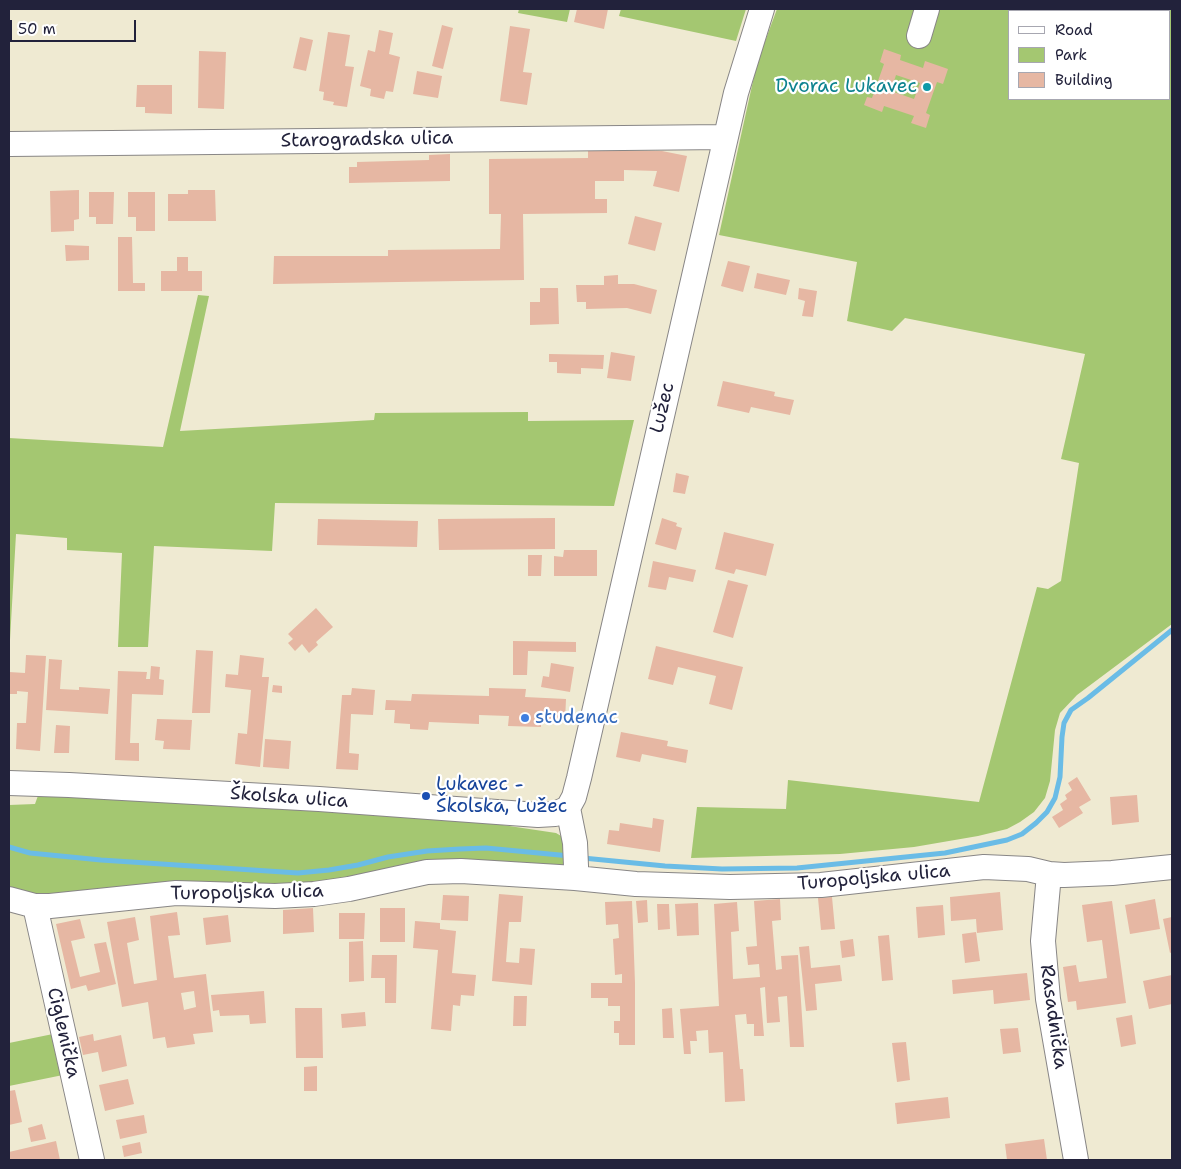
<!DOCTYPE html>
<html>
<head>
<meta charset="utf-8">
<style>
	body { margin:0 }
	#map { position:relative; width:1181px; height:1169px; overflow:hidden; background:#efead2; font-family:"Shantell Sans",sans-serif }
	canvas { display:block }
	.frame { position:absolute; inset:0; border:10px solid #22223b; pointer-events:none }
	.legend { position:absolute; left:1008px; top:10px; width:162px; height:90px; box-sizing:border-box; background:#fff; border:1px solid #a7a7b1; margin:0; padding:6px 9px; list-style:none; font-size:15px; color:#22223b }
	.legend li { display:flex; align-items:center; gap:10px; height:25px }
	.legend b { width:25px; border:1px solid #a7a7b1 }
	.scale { position:absolute; left:10px; top:20px; width:126px; height:22px; box-sizing:border-box; border:2px solid #22223b; border-top:0; padding-left:6px; font-size:15px; line-height:18px; white-space:nowrap; color:#22223b; -webkit-text-stroke:4px #fff; paint-order:stroke }
</style>
</head>
<body>
<div id="map">
<canvas width="1181" height="1169"></canvas>
<div class="frame"></div>
<ul class="legend">
<li><b style="height:6px;background:#fff"></b>Road</li>
<li><b style="height:14px;background:#a4c771"></b>Park</li>
<li><b style="height:14px;background:#e6b7a3"></b>Building</li>
</ul>
<div class="scale">50 m</div>
</div>
<script>
const c = document.querySelector('canvas').getContext('2d');
c.lineJoin = 'round';
function fillPath(path, color) { c.fillStyle = color; c.fill(path, 'evenodd'); }
const shape = rows => new Path2D(rows.map(r => 'M' + r).join(''));
function stroke(path, color, width, dash) { c.strokeStyle = color; c.lineWidth = width; c.lineCap = dash ? 'butt' : 'round'; c.setLineDash(dash || []); c.stroke(path); }
function write(font, color, halo, rows, align = 'center') {
  c.font = font + ' "Shantell Sans",sans-serif'; c.lineWidth = 4.5; c.setLineDash([]); c.textBaseline = 'middle'; c.strokeStyle = halo; c.fillStyle = color; for (const [text, x, y, turn = 0] of rows) {
    c.save(); c.translate(x, y); c.rotate((+turn || 0) * Math.PI / 180); c.textAlign = isNaN(turn) ? turn : align; if (halo) c.strokeText(text, 0, 0); c.fillText(text, 0, 0); c.restore();
  }
}
const green = shape([
	[519,9,570,9,567,22,518,13],
	[621,9,746,9,736,41,619,16],
	[777,9,1172,9,1172,624,1077,695,1060,713,1055,730,1050,781,1045,798,1034,812,1020,822,1007,829,978,836,914,847,840,854,691,858,697,807,786,809,788,780,979,802,1037,587,1048,589,1061,581,1079,463,1061,459,1085,354,905,318,892,331,847,321,857,262,719,235,757,63],
	[1010,11,1170,11,1170,99,1010,99],
	[198,295,209,296,180,431,374,420,375,413,528,412,528,421,634,420,614,506,275,503,272,551,154,546,148,647,118,647,122,553,67,550,67,538,16,534,10,640,9,640,9,438,163,447],
	[40,790,469,820,556,833,568,840,563,872,42,898,9,890,9,805,35,804],
	[53,1034,63,1075,9,1086,9,1043]
]);
const stream = shape([
	[9,847,30,853,101,860,298,873,329,870,358,865,388,857,427,851,460,849,486,848,570,856],
	[583,858,665,866,722,869,797,868,945,853,1007,840,1022,834,1036,823,1047,812,1055,798,1060,777,1062,737,1064,723,1071,710,1088,698,1172,630]
]);
const building = shape([
	[577,9,608,9,604,29,574,22],
	[442,25,453,28,443,69,432,66],
	[510,26,530,29,523,72,532,73,527,105,500,101],
	[379,30,393,33,389,54,400,57,393,92,386,91,384,99,370,96,371,89,360,86,368,50,375,52],
	[328,32,350,35,345,66,354,67,347,107,333,105,334,102,323,100,324,92,319,91],
	[300,37,313,40,306,71,293,68],
	[884,49,901,55,900,60,923,68,925,61,948,69,943,84,937,82,926,113,930,115,926,128,911,123,914,116,884,106,882,112,864,105,867,97,872,98,884,64,880,62],
	[896,75,920,83,914,99,891,91],
	[199,51,226,52,224,109,198,108],
	[417,71,442,76,438,98,413,94],
	[137,85,172,85,172,114,145,113,145,107,136,107],
	[588,150,662,151,687,156,679,192,653,186,657,171,624,170,624,181,595,181,595,199,607,199,607,213,523,214,524,280,273,284,274,256,388,256,388,250,500,249,501,214,489,214,489,159,588,158],
	[450,154,450,181,349,183,349,167,357,167,357,162,429,160,429,155],
	[79,190,79,219,74,220,74,231,51,232,50,191],
	[188,190,215,190,216,221,168,221,168,194,188,194],
	[89,192,114,192,113,224,96,224,96,217,89,217],
	[128,192,155,192,155,231,136,231,136,217,128,217],
	[635,216,662,223,655,251,628,244],
	[118,237,132,237,133,283,145,283,145,291,118,291],
	[65,245,89,246,89,260,66,261],
	[177,257,188,257,188,271,202,271,202,291,161,291,161,271,177,271],
	[728,261,750,266,743,292,721,286],
	[757,273,790,280,786,295,754,288],
	[618,275,618,284,634,284,657,290,651,314,627,308,586,309,586,302,577,302,576,285,604,285,604,276],
	[540,288,558,288,559,324,530,325,530,302,540,302],
	[799,288,817,291,813,317,802,316,805,301,798,299],
	[611,352,635,356,631,381,607,378],
	[549,354,604,355,603,369,581,368,581,374,557,373,557,362,549,362],
	[723,381,775,392,774,396,794,400,790,415,751,407,749,413,717,406],
	[676,473,689,476,685,494,673,492],
	[555,518,555,549,439,550,438,519],
	[662,518,677,523,676,526,682,528,676,550,655,544],
	[318,519,418,521,417,547,317,545],
	[724,532,774,544,766,576,736,569,734,574,715,569],
	[564,550,597,550,597,576,554,576,554,556,563,557],
	[528,555,542,555,541,576,528,576],
	[653,561,696,570,693,582,669,577,666,590,648,587],
	[728,580,748,585,733,638,713,632],
	[316,608,333,627,316,642,318,645,309,653,302,644,295,651,288,643,293,639,288,634],
	[513,641,576,642,576,652,528,651,527,675,513,675],
	[656,646,743,667,732,710,709,704,716,676,678,667,673,685,648,679],
	[196,650,213,651,210,713,192,713],
	[26,655,46,656,40,751,16,749,17,723,26,723,28,692,17,691,17,694,9,694,9,672,25,673],
	[240,655,264,658,262,677,269,677,260,767,235,764,238,733,247,734,251,690,225,687,226,674,238,675],
	[49,659,62,660,60,689,79,690,79,687,110,689,108,714,46,710],
	[551,663,574,667,570,692,541,687,543,676,549,677],
	[151,666,160,667,159,679,164,680,163,695,132,694,130,743,139,743,139,761,115,760,118,671,147,672,146,679,150,679],
	[273,685,282,686,282,693,272,692],
	[352,688,375,690,373,715,351,714,349,753,359,754,358,770,336,769,342,695,351,695],
	[489,688,526,689,525,697,566,699,565,721,541,720,541,727,508,726,509,716,479,715,479,724,429,722,428,730,410,729,410,724,394,723,395,710,385,710,386,700,411,701,412,694,489,696],
	[157,719,192,720,190,750,163,749,164,741,155,740],
	[56,725,70,726,69,753,54,753],
	[621,732,668,741,667,746,688,750,686,763,642,754,640,762,616,757],
	[265,739,291,741,289,769,263,767],
	[1077,777,1091,800,1079,807,1083,813,1059,828,1052,817,1063,810,1060,804,1067,799,1065,795,1072,790,1068,783],
	[1137,795,1139,822,1112,825,1110,797],
	[653,818,664,820,660,852,607,844,609,830,619,831,620,823,652,828],
	[1000,892,1003,930,977,933,976,919,951,921,950,897],
	[499,894,523,896,521,922,509,922,506,962,519,963,520,948,535,949,532,985,492,981],
	[443,895,469,896,468,921,441,920],
	[832,897,835,929,821,930,818,898],
	[780,899,781,920,772,921,776,970,782,969,781,956,798,955,804,1047,790,1047,787,996,778,997,780,1022,767,1023,765,987,760,988,764,1036,754,1036,754,1024,747,1024,746,1014,735,1015,740,1069,743,1069,745,1101,725,1102,723,1052,709,1053,708,1030,696,1031,697,1041,690,1041,691,1054,684,1054,680,1009,719,1006,714,904,737,902,739,931,731,932,733,979,760,977,759,964,748,965,746,947,757,946,754,901],
	[1155,899,1160,929,1130,934,1125,905],
	[647,900,648,922,638,923,636,901],
	[632,901,635,983,635,1045,619,1045,619,1033,614,1033,614,1021,620,1021,620,1006,608,1006,608,998,591,998,591,983,622,983,622,974,615,975,613,939,619,938,618,924,606,925,605,902],
	[1112,901,1126,1003,1077,1010,1076,1001,1068,1002,1063,967,1076,965,1079,982,1107,978,1102,940,1087,942,1082,905],
	[698,903,699,935,677,936,675,904],
	[657,904,669,904,670,929,658,930],
	[943,905,945,935,918,938,916,907],
	[313,908,314,932,283,934,283,910],
	[380,908,405,908,405,942,380,942],
	[177,912,180,935,168,936,174,978,206,974,213,1032,193,1034,195,1044,167,1048,165,1037,153,1039,148,1002,122,1007,107,922,135,917,139,940,127,943,134,984,157,980,150,916],
	[194,991,196,1007,184,1010,181,993],
	[339,913,365,913,364,939,339,939],
	[228,915,231,942,206,945,203,918],
	[1172,917,1172,952,1170,953,1163,919],
	[80,919,85,938,71,941,80,977,100,972,94,944,106,942,116,984,88,991,86,985,71,989,56,924],
	[415,921,440,923,440,929,456,931,452,973,476,975,474,996,461,995,460,1006,453,1005,451,1031,431,1029,438,950,413,948],
	[976,932,980,961,965,963,962,934],
	[889,935,893,980,882,981,878,936],
	[853,939,855,956,842,958,840,941],
	[363,941,364,981,349,982,349,942],
	[809,946,811,968,840,965,842,981,815,984,817,1010,806,1011,799,947],
	[372,955,397,955,396,1003,385,1003,385,978,371,978],
	[1027,973,1030,1000,994,1004,993,990,953,994,952,980],
	[1172,975,1172,1004,1149,1009,1143,981],
	[264,991,266,1023,250,1024,249,1015,220,1016,219,1010,213,1011,211,995],
	[514,996,527,996,526,1026,513,1026],
	[295,1008,322,1008,323,1058,296,1058],
	[672,1008,674,1038,663,1038,662,1009],
	[365,1012,366,1026,342,1028,341,1014],
	[1132,1015,1136,1044,1121,1047,1116,1018],
	[1018,1028,1021,1052,1003,1054,1000,1029],
	[93,1034,94,1041,121,1035,127,1066,102,1072,98,1052,83,1055,79,1037],
	[906,1042,910,1080,897,1082,892,1043],
	[317,1066,317,1091,304,1091,304,1067],
	[128,1079,134,1104,105,1111,99,1085],
	[15,1090,22,1122,9,1125,9,1091],
	[948,1097,950,1118,897,1124,895,1103],
	[144,1115,147,1133,120,1139,116,1120],
	[42,1124,46,1139,31,1142,28,1128],
	[1044,1139,1047,1160,1007,1160,1005,1144],
	[56,1141,60,1160,9,1160,9,1152],
	[140,1142,142,1153,124,1157,122,1146]
]);
const minor = shape([
	[919,36,927,9],
	[9,144,725,137],
	[9,783,69,785,319,799,538,815,555,814,568,808],
	[568,808,574,797,579,778,736,93,762,9],
	[568,808,575,843,576,866,575,878,636,884,730,887,821,885,984,867,1028,869,1049,874,1064,875,1112,873,1172,867],
	[1049,874,1043,941,1048,999,1076,1160],
	[9,899,35,906,50,906,176,893,275,896,314,894,349,889,427,872,461,871,575,878],
	[35,906,92,1160]
]);
const markers = [
	[927,87,5,"#0f9aa8"],
	[525,718,5,"#3f7fe0"],
	[426,796,5,"#1a4fb4"]
];
const cultureNames = [
	["Dvorac Lukavec",917,87]
];
const streetNames = [
	["Starogradska ulica",367,140,-1],
	["Lužec",663,408,-77],
	["Školska ulica",289,798,4],
	["Turopoljska ulica",874,878,-5],
	["Turopoljska ulica",247,893,-1],
	["Rasadnička",1053,1017,82],
	["Ciglenička",63,1033,77]
];
const shopNames = [
	["studenac",535,718]
];
const transitNames = [
	["Lukavec -",436,785],
	["Školska, Lužec",436,807]
];
fillPath(green, '#a4c771');
stroke(stream, '#6abce6', 5);
fillPath(building, '#e6b7a3');
stroke(minor, '#888686', 26);
stroke(minor, '#fff', 24);
for (const [x, y, r, color] of markers) { const dot = new Path2D(); dot.arc(x, y, r, 0, 2 * Math.PI); c.fillStyle = color; c.fill(dot); stroke(dot, '#fff', 2); }
write('19px', '#0d838f', '#fff', cultureNames, 'right');
write('19px', '#22223b', '#fff', streetNames);
write('19px', '#366cbe', '#fff', shopNames, 'left');
write('19px', '#164399', '#fff', transitNames, 'left');
</script>
</body>
</html>
